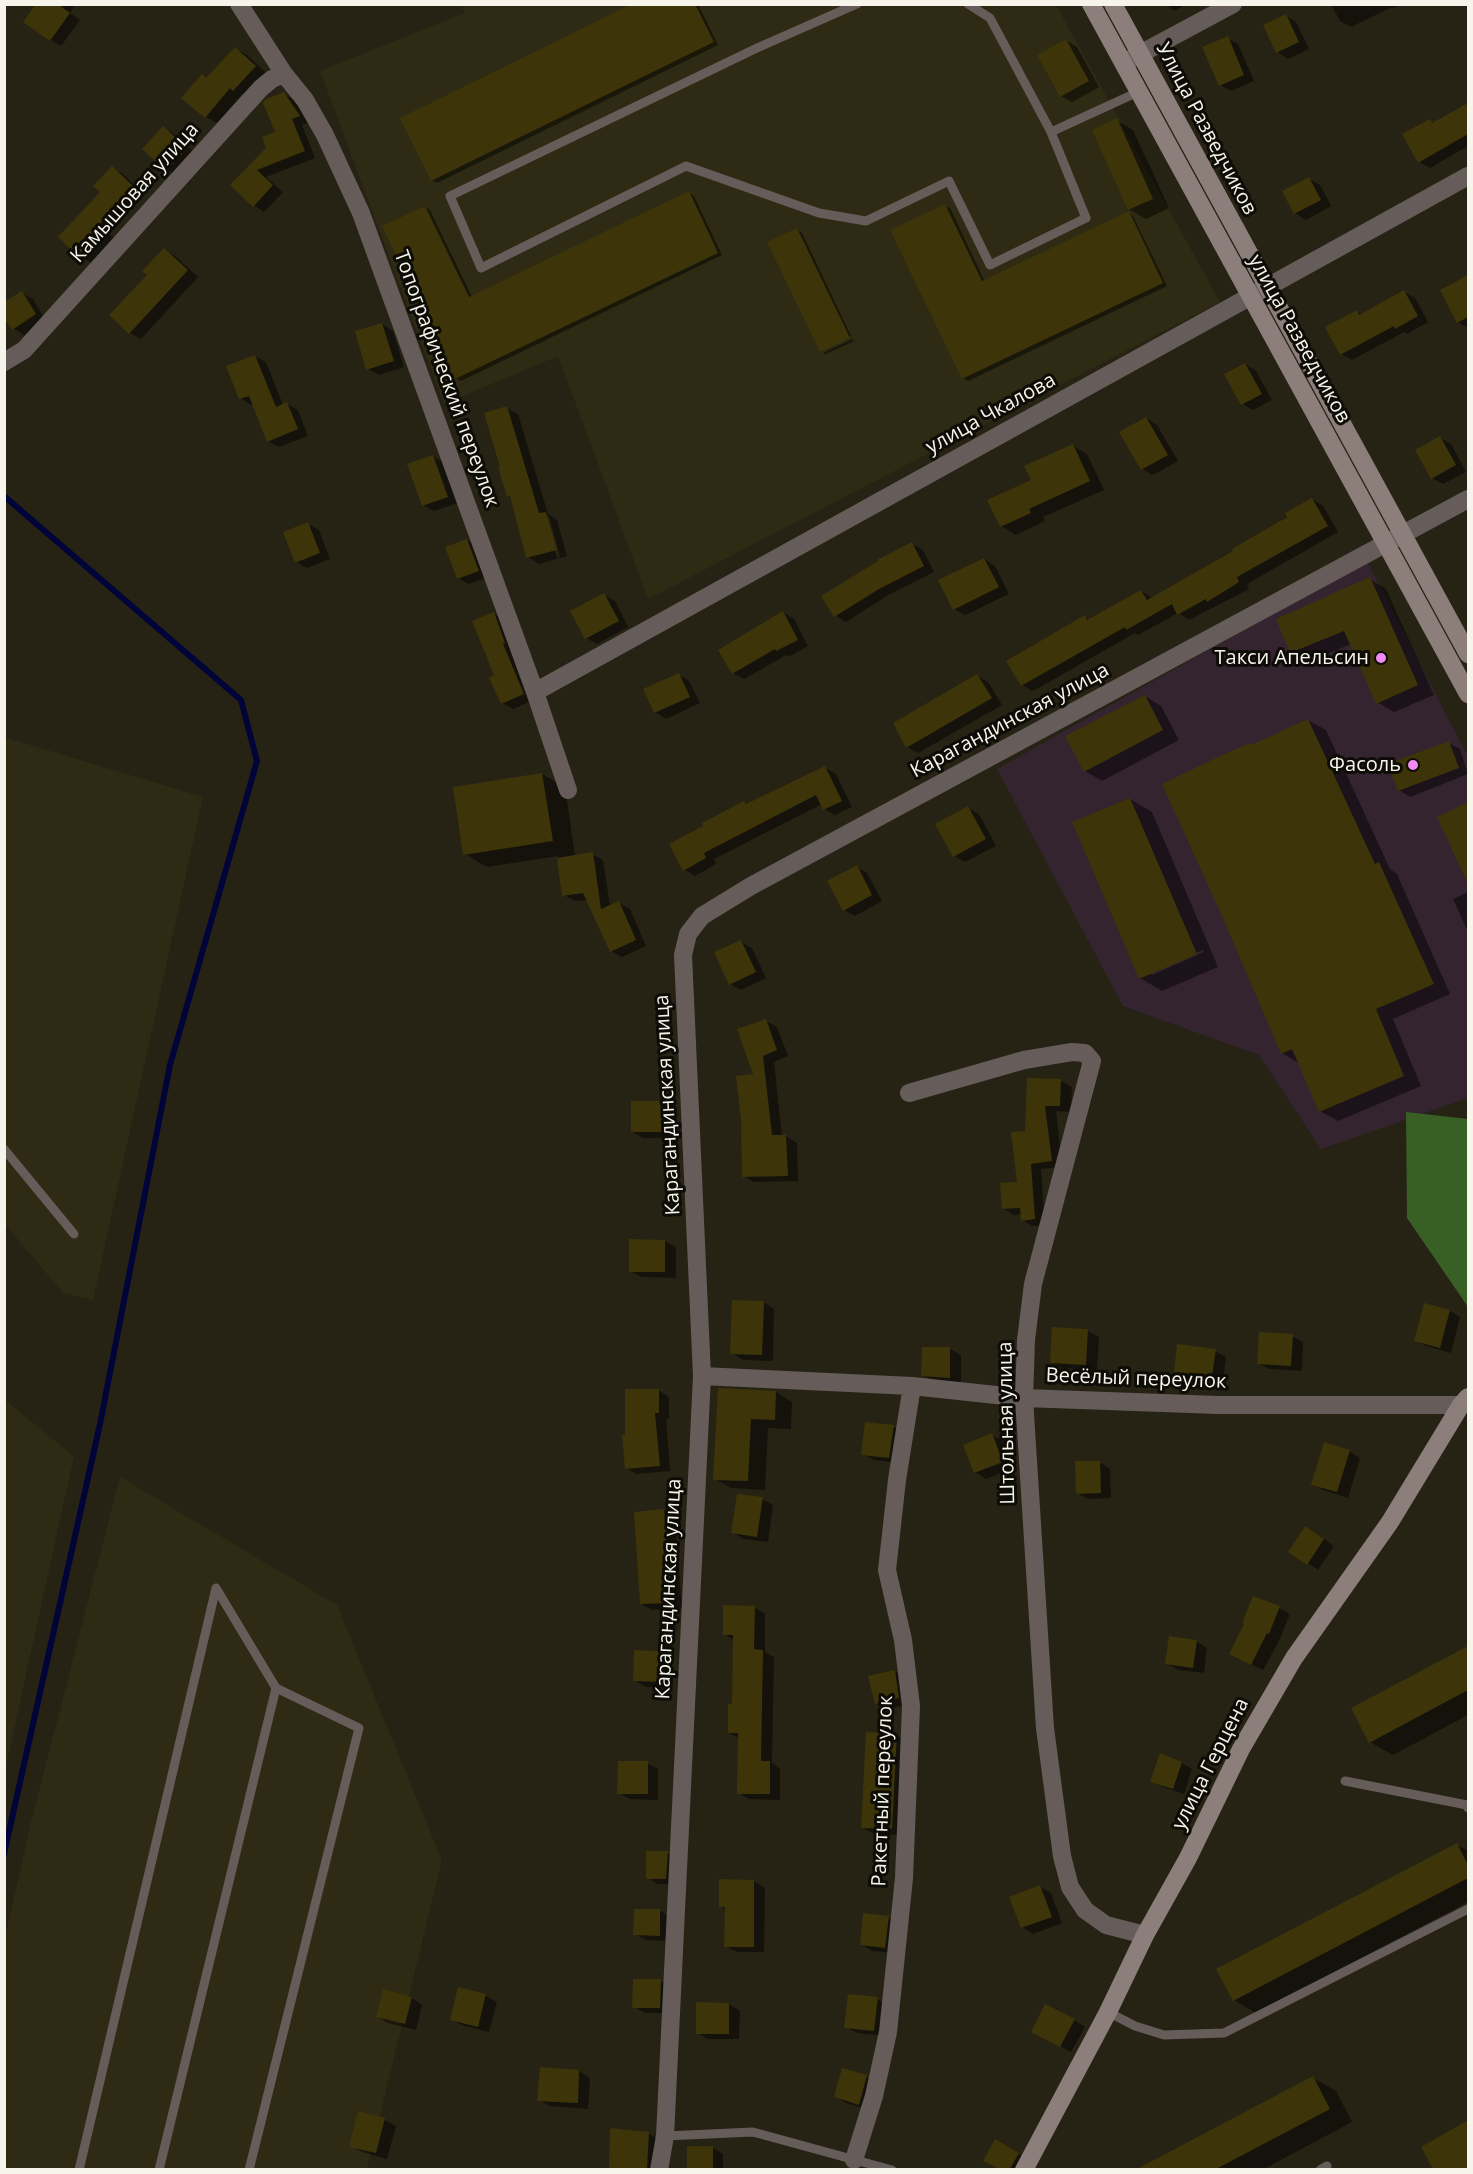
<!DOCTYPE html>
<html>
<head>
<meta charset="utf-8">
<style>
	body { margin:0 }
	#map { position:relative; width:1473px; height:2174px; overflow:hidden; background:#262314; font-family:"Open Sans",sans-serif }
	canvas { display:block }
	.frame { position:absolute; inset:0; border:6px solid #f6f4eb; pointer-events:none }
</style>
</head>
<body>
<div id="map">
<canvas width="1473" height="2174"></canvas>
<div class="frame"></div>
</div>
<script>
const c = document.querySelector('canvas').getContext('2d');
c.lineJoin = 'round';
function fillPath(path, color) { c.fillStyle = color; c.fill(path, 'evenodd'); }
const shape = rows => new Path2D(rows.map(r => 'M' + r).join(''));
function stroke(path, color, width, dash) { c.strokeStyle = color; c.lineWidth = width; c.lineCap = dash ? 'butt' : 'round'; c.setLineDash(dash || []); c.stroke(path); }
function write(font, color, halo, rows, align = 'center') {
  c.font = font + ' "Open Sans",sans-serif'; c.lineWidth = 6; c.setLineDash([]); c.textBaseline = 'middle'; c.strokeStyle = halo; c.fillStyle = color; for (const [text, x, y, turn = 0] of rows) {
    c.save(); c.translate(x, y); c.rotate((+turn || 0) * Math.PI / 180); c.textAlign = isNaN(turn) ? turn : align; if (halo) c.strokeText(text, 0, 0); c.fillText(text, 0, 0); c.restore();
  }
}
const commercial = shape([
	[1367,561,1468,757,1468,1098,1321,1149,1259,1055,1123,1006,997,769]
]);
const built = shape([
	[462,5,1056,5,1220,302,648,599,558,356,444,404,320,71,464,13],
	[4,737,203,797,93,1300,63,1293,5,1224],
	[5,1400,74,1456,5,1771],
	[120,1477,337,1605,442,1860,367,2169,5,2170,5,1937,31,1822]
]);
const forest = shape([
	[1406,1112,1468,1119,1468,1307,1407,1218]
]);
const shadow = shape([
	[38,4,75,4,70,13,80,20,61,46,51,40],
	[635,4,698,4,718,45,437,183,432,180],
	[1164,4,1186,4,1175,11],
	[1331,4,1400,4,1394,8,1392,7,1351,27,1340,21],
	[1285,15,1296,22,1309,49,1288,59,1277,52],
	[1227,38,1238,44,1254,81,1231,91,1220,85],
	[1066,40,1077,47,1099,87,1072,102,1061,96],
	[236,49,247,55,266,73,245,96,242,94,217,123,206,117,207,79],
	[284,94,295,100,310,122,302,125,315,158,266,177,283,192,264,212,254,205,232,185,268,148,277,133],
	[1468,105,1468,146,1430,168,1419,162,1430,121,1434,123],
	[1116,120,1133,130,1169,208,1146,219,1129,209],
	[164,128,174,134,197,155,178,176,167,170],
	[112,168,123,174,145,195,108,233,115,239,92,263,81,257,60,237,102,192],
	[1309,179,1320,185,1331,206,1306,220,1295,213],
	[689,193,694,196,722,255,461,381,456,378,425,207,430,210,472,297],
	[945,206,950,208,985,282,1129,213,1133,216,1167,286,968,381,963,378],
	[797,230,802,233,851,336,822,350,822,352],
	[165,250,175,256,198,277,141,339,130,333,111,315,149,275],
	[1466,278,1468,279,1468,328,1458,322],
	[1404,292,1415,298,1428,322,1407,334,1404,332,1352,360,1341,354,1357,312,1362,315],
	[22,293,33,299,46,321,24,335,13,328],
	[382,324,393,331,404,367,379,375,368,369],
	[852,339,854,341,826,354,823,353],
	[255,356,266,362,283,405,287,404,298,410,308,436,279,447,268,441,253,404,251,405,240,398],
	[1245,364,1256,371,1272,400,1253,410,1243,404],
	[507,408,518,414,548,514,557,520,567,556,539,564,528,557,512,498,508,496,502,468],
	[546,517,549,517,560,557,557,558],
	[1146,418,1157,425,1178,461,1153,475,1142,469],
	[1440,438,1451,444,1466,472,1443,484,1432,478],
	[1073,446,1087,454,1104,490,1043,517,1045,521,1016,535,1001,526,1033,481],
	[433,456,444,463,458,503,434,511,423,505],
	[1312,499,1323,506,1338,532,1247,584,1249,589,1189,620,1178,613,1138,635,1135,633,1033,691,1022,685,1085,617,1090,620,1141,591,1153,598,1235,552],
	[308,524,319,530,330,559,307,568,296,562],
	[467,540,478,547,489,577,469,584,458,578],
	[912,544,923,550,934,572,890,594,846,622,835,615],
	[984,559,995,566,1009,594,965,615,954,609],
	[1370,579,1386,589,1434,695,1394,712,1377,702,1351,644,1308,662,1291,652],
	[604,595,615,601,628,627,597,644,586,638],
	[783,612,794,619,808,646,788,657,786,655,744,679,733,673],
	[494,614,505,620,534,700,513,709,502,703,496,676],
	[679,675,689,681,700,703,666,719,655,712],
	[977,676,988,682,1002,705,918,753,907,747],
	[1145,696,1161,706,1179,740,1102,781,1085,771],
	[1308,720,1326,730,1390,869,1397,874,1450,994,1393,1019,1421,1086,1338,1121,1320,1111,1300,1064,1282,1053,1216,899,1252,746],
	[1449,743,1460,749,1468,774,1410,797,1399,790],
	[825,768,836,774,852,807,835,815,824,809,822,804,714,859,716,864,695,876,684,869,744,802,749,805],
	[542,774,565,787,575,856,592,854,603,860,610,906,619,903,630,909,646,946,622,957,611,951,588,900,575,901,564,895,558,856,487,867,465,854],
	[1130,799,1152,812,1218,967,1162,991,1140,978],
	[1203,950,1204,952,1152,975,1152,971],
	[1468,804,1468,874,1465,872,1439,818],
	[968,808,979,814,996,846,965,862,954,856],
	[857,867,867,873,882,901,855,916,844,910],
	[1468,892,1468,932,1453,899],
	[741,942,752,948,766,978,741,990,730,984],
	[766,1021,777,1027,788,1056,774,1062,782,1137,786,1136,797,1143,798,1181,754,1182,743,1176,755,1075],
	[1029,1079,1061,1081,1072,1087,1071,1112,1056,1111,1062,1167,1041,1169,1045,1225,1033,1226,1022,1220,1022,1214,1014,1215,1003,1208,1018,1183,1027,1132],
	[662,1102,672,1108,673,1138,643,1138,632,1132],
	[665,1241,676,1247,676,1278,641,1277,630,1271],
	[763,1302,774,1309,773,1361,743,1360,732,1353],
	[1450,1311,1460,1317,1451,1353,1426,1346,1415,1340],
	[1088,1331,1099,1337,1097,1370,1062,1368,1051,1362],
	[1292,1336,1303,1342,1302,1371,1269,1369,1258,1363],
	[950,1349,961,1355,961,1383,934,1381,923,1375],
	[1215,1351,1226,1357,1223,1382,1186,1377,1175,1371],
	[658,1390,669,1397,669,1419,666,1419,670,1471,637,1474,626,1468,627,1436],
	[719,1390,776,1392,792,1402,791,1429,768,1428,765,1490,731,1488,715,1479],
	[867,1423,894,1427,905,1433,900,1463,874,1460,863,1454],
	[992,1435,1003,1441,1013,1468,986,1479,975,1472],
	[1349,1451,1360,1458,1348,1498,1323,1490,1313,1484],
	[1099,1462,1110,1469,1111,1498,1088,1499,1077,1493],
	[762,1499,773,1505,768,1542,743,1539,733,1532],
	[664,1511,675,1517,682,1608,652,1610,641,1604],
	[1317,1534,1334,1546,1318,1570,1308,1563],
	[754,1607,765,1614,765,1652,774,1657,772,1763,780,1769,780,1800,749,1799,738,1793,739,1738,729,1733,734,1706,734,1640,724,1634],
	[1279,1608,1290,1614,1280,1639,1263,1670,1242,1660,1246,1624],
	[1196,1641,1207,1648,1204,1673,1178,1670,1167,1663],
	[1468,1647,1468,1715,1393,1755,1370,1742,1353,1708],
	[660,1652,671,1658,670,1687,646,1687,635,1681],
	[895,1671,906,1678,909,1704,887,1709,876,1703],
	[896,1735,907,1741,902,1835,874,1834,863,1828],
	[647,1763,658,1769,658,1800,630,1799,619,1793],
	[1182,1763,1192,1769,1184,1794,1163,1787,1152,1781],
	[1457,1845,1468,1851,1468,1902,1256,2013,1234,2000],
	[667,1853,678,1859,677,1884,658,1884,647,1878],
	[754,1881,765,1888,764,1952,737,1952,726,1946,726,1910,720,1906],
	[1040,1887,1051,1893,1062,1923,1033,1934,1022,1927],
	[660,1911,671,1917,671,1941,646,1940,635,1934],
	[888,1917,899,1923,896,1953,872,1951,861,1944],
	[661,1981,672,1987,671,2013,645,2013,634,2007],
	[459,1989,486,1996,497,2002,489,2032,462,2025,451,2019],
	[412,1998,422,2005,416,2030,388,2023,378,2017],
	[877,1999,888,2005,885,2036,857,2033,846,2027],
	[729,2004,740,2011,739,2039,708,2039,697,2033],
	[1074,2020,1085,2027,1071,2052,1043,2037],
	[579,2071,590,2078,588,2109,550,2106,539,2100],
	[866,2077,877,2083,870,2110,846,2103,835,2096],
	[1313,2078,1336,2091,1352,2122,1262,2170,1140,2170],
	[359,2113,385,2120,396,2126,387,2159,362,2152,351,2146],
	[1468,2122,1468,2170,1435,2170,1423,2148],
	[611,2130,649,2134,660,2140,658,2170,611,2170],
	[995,2141,1029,2160,1024,2170,1002,2170,985,2160],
	[689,2147,713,2148,723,2154,723,2170,689,2170]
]);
const stream = shape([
	[4,496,241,700,257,761,170,1065,100,1424,4,1854]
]);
const building = shape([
	[36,4,58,4,70,13,50,41,23,22],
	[632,4,695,4,714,42,431,181,400,118],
	[1286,14,1299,42,1276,53,1263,25],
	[1228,36,1244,75,1219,86,1202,47],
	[1066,39,1089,81,1060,97,1037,55],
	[235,47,256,66,233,91,230,88,205,118,181,98,202,74,206,78],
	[284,92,300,116,292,119,305,151,257,170,273,185,253,207,230,185,266,148,262,137,275,132,263,103,266,99],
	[1468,103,1468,134,1418,163,1402,134,1430,119,1432,123],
	[1117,118,1153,199,1128,210,1092,130],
	[163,126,187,148,166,171,142,149],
	[112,166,135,188,98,226,105,232,80,258,58,237,100,192,93,186],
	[1309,177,1321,200,1294,214,1282,191],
	[689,191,718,253,455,379,382,226,425,206,469,297],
	[945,204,982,281,1129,211,1163,283,962,379,890,230],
	[797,228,850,338,820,352,767,242],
	[164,248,188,270,129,334,109,315,147,275,142,271],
	[1468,275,1468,317,1457,323,1440,290],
	[1404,290,1418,316,1395,329,1394,326,1340,355,1325,327,1357,310,1359,315],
	[22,291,36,314,12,330,4,318,4,302],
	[382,323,394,361,366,370,355,331],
	[255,355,276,407,287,402,298,429,267,442,249,396,239,399,226,366],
	[1245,363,1262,394,1241,405,1224,374],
	[507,406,539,513,546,512,557,550,526,558,510,496,507,497,498,467,500,467,484,413],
	[1146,417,1168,455,1141,470,1119,432],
	[1440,436,1456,465,1431,479,1415,450],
	[1073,444,1090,481,1029,509,1031,513,1000,527,987,500,1031,480,1024,466],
	[433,455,448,497,422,506,407,464],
	[1312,498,1328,526,1237,577,1239,582,1207,602,1206,599,1177,615,1172,604,1126,630,1125,627,1021,686,1006,661,1085,615,1087,620,1141,590,1147,600,1233,551,1232,549,1287,517,1285,513],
	[308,522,320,553,295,563,283,532],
	[467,539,479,571,457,579,445,547],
	[912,542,924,566,879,589,834,617,821,596,878,561,877,560],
	[984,558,999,587,953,610,938,580],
	[1370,577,1418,685,1376,704,1344,631,1290,653,1276,619],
	[604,593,619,621,585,639,570,611],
	[783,611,798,640,776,651,775,649,732,674,718,650],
	[494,612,505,643,503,644,524,694,501,704,489,678,494,675,472,621],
	[679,673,690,697,654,713,643,689],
	[977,674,992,698,906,748,893,723],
	[1145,695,1163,730,1084,772,1065,736],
	[1308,719,1375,864,1379,862,1434,984,1376,1009,1404,1076,1319,1112,1292,1049,1281,1054,1221,914,1162,784,1220,756,1250,743,1251,745],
	[1449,741,1459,768,1398,791,1387,764],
	[825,766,842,801,823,810,816,795,704,853,706,858,683,871,669,844,703,826,702,823,744,801,746,804],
	[542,773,553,841,463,855,453,787],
	[1130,798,1197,954,1139,979,1072,822],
	[1468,802,1468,884,1437,817],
	[968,806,986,839,953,857,935,824],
	[593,852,601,909,619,901,636,940,610,952,583,893,562,896,557,858],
	[857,865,872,895,843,911,827,881],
	[741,940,756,972,729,985,714,952],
	[766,1019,777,1050,763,1056,772,1135,786,1135,788,1176,742,1177,741,1120,736,1076,753,1074,737,1029],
	[1027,1078,1061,1079,1060,1106,1045,1106,1052,1161,1031,1164,1035,1219,1021,1221,1020,1208,1002,1209,1000,1183,1017,1182,1011,1132,1025,1131],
	[631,1101,662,1101,662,1132,631,1132],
	[629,1239,665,1240,665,1272,629,1272],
	[732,1300,764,1301,762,1355,730,1354],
	[1424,1303,1450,1310,1440,1348,1414,1341],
	[1052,1327,1088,1329,1086,1365,1050,1363],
	[1259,1332,1293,1334,1291,1366,1257,1364],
	[1177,1344,1216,1349,1212,1376,1174,1372],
	[922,1347,950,1347,950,1378,921,1376],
	[718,1388,776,1391,775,1420,751,1419,748,1481,713,1480],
	[625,1389,659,1389,659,1413,655,1413,660,1466,625,1469,622,1435,625,1435],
	[865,1422,894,1425,889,1458,861,1455],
	[992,1433,1003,1462,974,1473,963,1445],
	[1324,1442,1350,1450,1337,1492,1311,1485],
	[1075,1461,1100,1461,1101,1493,1076,1494],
	[737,1494,763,1497,757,1537,731,1533],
	[664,1509,672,1603,640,1604,634,1512],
	[1305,1526,1324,1539,1307,1565,1288,1552],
	[1253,1596,1280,1606,1269,1634,1267,1633,1251,1665,1229,1654,1244,1624,1242,1623],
	[723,1605,755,1606,754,1649,763,1650,761,1761,770,1761,770,1794,737,1794,738,1733,728,1733,728,1704,732,1704,733,1635,723,1635],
	[1169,1636,1197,1640,1193,1668,1165,1664],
	[1468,1646,1468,1690,1369,1743,1351,1708],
	[634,1650,660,1651,660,1682,633,1681],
	[895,1670,899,1698,875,1704,868,1676],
	[866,1732,897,1733,892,1829,861,1828],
	[1160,1753,1182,1762,1173,1789,1150,1782],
	[618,1761,648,1761,648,1794,617,1794],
	[1457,1843,1468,1865,1468,1878,1233,2001,1216,1969],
	[646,1851,668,1851,666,1879,646,1879],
	[719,1879,754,1880,754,1947,724,1947,725,1907,719,1907],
	[1040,1885,1052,1917,1021,1928,1009,1897],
	[634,1909,660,1909,660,1936,633,1935],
	[863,1913,889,1916,885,1948,860,1945],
	[633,1979,661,1979,660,2008,632,2008],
	[458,1987,486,1994,478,2027,450,2020],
	[383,1989,412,1997,405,2024,376,2017],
	[848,1994,878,1997,874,2031,844,2028],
	[696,2002,729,2003,729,2034,696,2034],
	[1045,2004,1075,2019,1060,2047,1031,2032],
	[540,2067,579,2070,578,2103,537,2101],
	[842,2068,867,2075,859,2105,834,2097],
	[1313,2076,1330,2109,1216,2169,1137,2169],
	[358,2111,385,2118,376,2153,349,2147],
	[1468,2120,1468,2169,1433,2169,1421,2147],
	[610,2128,649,2132,647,2169,609,2169],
	[995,2139,1019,2153,1010,2169,999,2169,983,2161],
	[687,2146,713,2146,713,2169,687,2169]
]);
const lane = shape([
	[857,4,757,48,450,196,481,268,686,166,819,213,866,221,949,181,990,265,1086,218,1051,132,990,18,968,4],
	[1051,132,1138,92],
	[4,1149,74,1234],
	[1345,1781,1467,1805,1468,1808],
	[1108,2012,1135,2026,1164,2035,1224,2033,1468,1909],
	[665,2136,753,2132,892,2170],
	[79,2170,216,1588,276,1688,359,1728,249,2170],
	[159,2170,276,1688],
	[1320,2170,1327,2166]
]);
const street = shape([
	[239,4,284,74,305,100,325,135,361,213,535,692,568,790],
	[1127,61,1233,4],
	[4,362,24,350,261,88,272,79,284,74],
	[535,692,1468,176],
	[909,1093,1024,1060,1072,1052,1085,1053,1092,1061,1033,1284,1026,1340,1024,1398,1045,1728,1062,1856,1070,1887,1085,1910,1106,1925,1145,1935],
	[702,1376,912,1386,1024,1398,1218,1405,1461,1405],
	[854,2160,874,2096,888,2032,904,1878,911,1706,903,1640,887,1570,897,1480,912,1386],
	[659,2170,665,2136,702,1376,683,955,688,934,702,916,751,886,1468,499]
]);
const secondary = shape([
	[1091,4,1468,694],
	[1113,4,1468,654],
	[1024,2170,1108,2012,1145,1935,1188,1858,1241,1749,1294,1658,1390,1522,1461,1405,1468,1397]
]);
const markers = [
	[1381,658,6,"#f08bf6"],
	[1413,765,6,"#f08bf6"]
];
const streetNames = [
	["Улица Разведчиков",1206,129,62],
	["Камышовая улица",135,193,-48],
	["улица Разведчиков",1299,339,61],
	["Топографический переулок",446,379,70],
	["улица Чкалова",991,414,-29],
	["Карагандинская улица",1010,721,-28],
	["Карагандинская улица",668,1105,-93],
	["Весёлый переулок",1136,1379,2],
	["Штольная улица",1007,1423,-91],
	["Карагандинская улица",669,1589,-87],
	["улица Герцена",1211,1764,-63],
	["Ракетный переулок",883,1791,-88]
];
const poiNames = [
	["Такси Апельсин",1369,658],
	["Фасоль",1401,765]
];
fillPath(commercial, '#34242f');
fillPath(built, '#2f2a14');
fillPath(forest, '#386026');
fillPath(shadow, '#0007');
stroke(stream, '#000438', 6);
fillPath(building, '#3d3409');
stroke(lane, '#665d5b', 9);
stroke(street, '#665d5b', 18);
stroke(secondary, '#8c7e7b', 18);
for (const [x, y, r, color] of markers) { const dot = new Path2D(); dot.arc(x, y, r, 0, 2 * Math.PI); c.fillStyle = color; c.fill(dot); stroke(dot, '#0e0c06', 2); }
write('20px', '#f6f4eb', '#0e0c06', streetNames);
write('20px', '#f6f4eb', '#0e0c06', poiNames, 'right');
</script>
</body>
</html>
